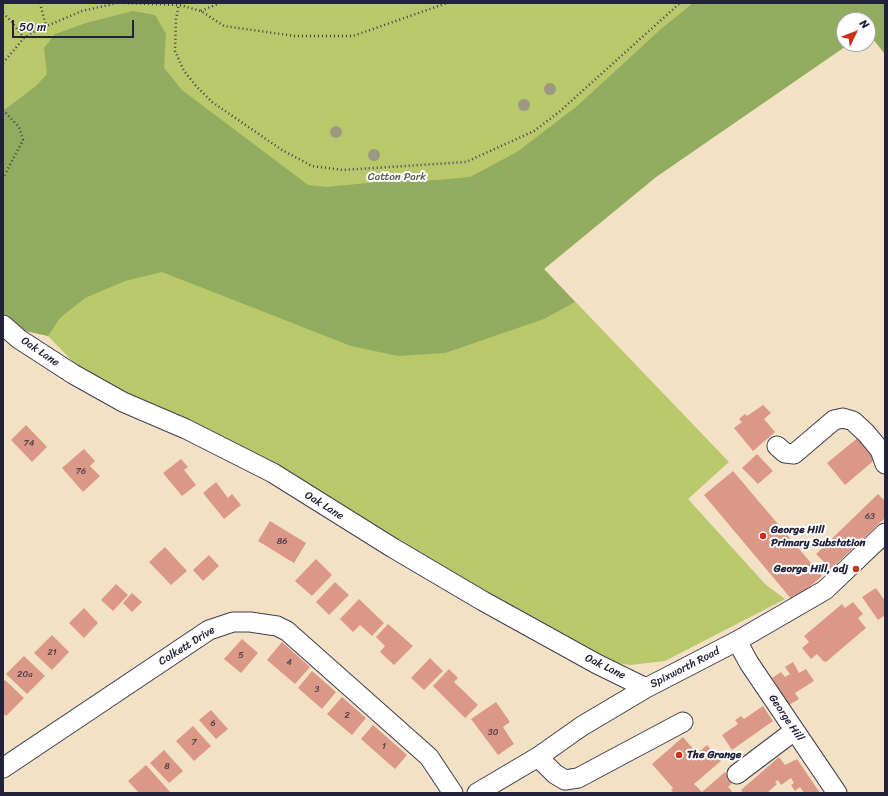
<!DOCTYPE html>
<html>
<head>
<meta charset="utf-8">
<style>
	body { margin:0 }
	#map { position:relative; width:888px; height:796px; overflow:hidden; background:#f3e1c5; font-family:Sriracha,sans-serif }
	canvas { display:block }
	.frame { position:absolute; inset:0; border:4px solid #22223b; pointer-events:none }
	.north { position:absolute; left:836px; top:12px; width:40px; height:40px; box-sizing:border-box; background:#fff; border:1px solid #a7a7b1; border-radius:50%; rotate:47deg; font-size:11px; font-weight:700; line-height:16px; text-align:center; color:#22223b }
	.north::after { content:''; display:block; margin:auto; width:14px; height:18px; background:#c8321e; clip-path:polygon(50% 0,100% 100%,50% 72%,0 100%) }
	.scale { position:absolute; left:12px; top:20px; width:122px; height:18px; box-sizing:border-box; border:2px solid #22223b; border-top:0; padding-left:5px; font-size:12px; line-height:14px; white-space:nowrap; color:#22223b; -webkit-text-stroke:3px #fff; paint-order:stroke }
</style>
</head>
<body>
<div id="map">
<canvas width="888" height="796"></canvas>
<div class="frame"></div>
<div class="north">N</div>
<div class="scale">50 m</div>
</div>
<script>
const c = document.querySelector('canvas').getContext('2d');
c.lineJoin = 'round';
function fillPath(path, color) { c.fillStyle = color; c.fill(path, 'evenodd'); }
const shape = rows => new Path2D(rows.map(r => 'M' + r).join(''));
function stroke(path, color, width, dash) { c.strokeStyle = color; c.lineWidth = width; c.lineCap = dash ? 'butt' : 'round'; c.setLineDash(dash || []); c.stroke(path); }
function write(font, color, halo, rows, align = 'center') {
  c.font = font + ' Sriracha,sans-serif'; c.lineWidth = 4; c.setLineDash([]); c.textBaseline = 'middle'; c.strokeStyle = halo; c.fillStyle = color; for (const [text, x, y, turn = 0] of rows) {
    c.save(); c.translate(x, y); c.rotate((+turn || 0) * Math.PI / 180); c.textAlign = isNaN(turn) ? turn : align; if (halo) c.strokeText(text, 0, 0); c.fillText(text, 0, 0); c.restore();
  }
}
const green = shape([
	[3,3,885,3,885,54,868,33,868,20,844,20,844,44,849,44,656,177,544,269,729,462,688,499,765,584,785,599,665,661,630,665,616,663,533,622,425,560,270,461,235,443,140,402,77,366,48,336,26,331,3,315]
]);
const forest = shape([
	[693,3,885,3,885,54,868,33,868,20,844,20,844,44,849,44,656,177,544,269,575,302,544,319,445,353,398,356,351,346,162,272,125,281,85,298,60,318,48,336,26,331,3,315,3,111,36,86,47,74,44,48,55,34,86,23,133,11,155,15,166,34,164,68,182,90,308,185,326,187,388,181,436,180,470,177,517,152,576,107,661,29]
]);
const building = shape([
	[763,405,771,413,764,419,775,432,753,451,734,428,742,422,739,419,745,414,747,416],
	[26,425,47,447,32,462,11,440],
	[860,436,878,457,845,485,827,463],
	[84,449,95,461,90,466,100,476,83,492,62,468],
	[757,454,773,471,758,484,742,468],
	[181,459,188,467,184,470,196,485,182,496,163,473],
	[733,471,822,576,793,601,704,495],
	[216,482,228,498,232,494,241,505,224,519,203,493],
	[878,494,885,501,885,518,831,569,816,554],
	[270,521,306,543,294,563,258,541],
	[165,547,187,571,171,585,149,562],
	[209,555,219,566,203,581,193,570],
	[316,559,332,575,312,596,295,581],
	[335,582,349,595,329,615,316,602],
	[116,584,128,595,113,611,101,600],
	[876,588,885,601,885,615,878,620,862,597],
	[132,593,142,602,132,612,123,603],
	[359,599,384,623,372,636,360,625,353,632,340,619],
	[853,602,863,614,858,618,866,628,826,662,823,661,817,654,811,659,802,648,809,642,804,636,842,604,845,608],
	[84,608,98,623,84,638,69,623],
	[388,624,413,646,394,665,380,652,385,646,376,637],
	[52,635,69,652,52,670,34,653],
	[242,639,258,653,241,673,224,659],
	[282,642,310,667,295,684,267,660],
	[24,656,45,676,27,694,6,674],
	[430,658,443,671,424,690,411,678],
	[793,662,799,673,806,669,814,681,795,693,799,699,789,705,772,678,781,672,785,677,790,674,785,667],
	[449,669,458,678,454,682,478,705,465,718,433,686],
	[312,671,336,692,322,709,298,688],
	[5,680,24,698,6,716,3,713,3,682],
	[342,697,366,718,352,735,327,714],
	[496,702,510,722,503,727,514,744,498,755,471,719],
	[763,706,773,721,732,750,722,735,738,724,735,720,741,716,744,719],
	[211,710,228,729,216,739,199,720],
	[373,725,407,755,395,769,361,739],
	[193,726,211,746,194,761,176,741],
	[683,737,694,750,696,748,699,752,707,745,721,761,694,784,702,792,725,772,733,782,728,787,732,791,730,793,674,793,671,790,673,788,652,764],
	[164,750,183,771,169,783,150,763],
	[779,757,785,765,797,759,820,793,804,793,800,787,795,791,791,785,794,783,791,778,781,785,778,780,775,782,777,784,767,793,743,793,741,790],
	[146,765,171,793,139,793,128,781]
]);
const path = shape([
	[40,3,46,26],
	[124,3,179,5,201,11,224,26,295,36,353,36,447,3],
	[179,3,176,19,175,51,184,71,196,86,212,102,282,150,312,166,343,170,466,162,534,131,559,112,680,3],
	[201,11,220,3],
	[3,13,11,21,24,38],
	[3,63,24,38,35,31,82,11,117,3],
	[3,110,19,127,23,140,3,178]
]);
const minor = shape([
	[3,325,19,339,73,374,123,402,186,429,273,473,393,548,483,601,597,664,646,688],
	[777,446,785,453,794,454,834,420,843,418,853,421,866,433,880,450,885,464],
	[737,641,749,663,837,793],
	[538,757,555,774,565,780,578,778,683,722],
	[3,768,209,630,233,622,250,622,277,626,287,631,429,757,453,793],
	[737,774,794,731],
	[477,793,538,757,582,726,646,688,737,641,825,590,885,533]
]);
const trees = [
	[550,89],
	[524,105],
	[336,132],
	[374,155]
];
const markers = [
	[763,536,4,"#c8321e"],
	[856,569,4,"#c8321e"],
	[679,755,4,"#c8321e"]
];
const numberNames = [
	["74",29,444],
	["76",81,472],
	["63",870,517],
	["86",282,542],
	["21",52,653],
	["5",241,656],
	["4",289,663],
	["20a",25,675],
	["3",317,690],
	["2",347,716],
	["6",213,724],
	["30",493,733],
	["7",194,743],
	["1",384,747],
	["8",167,767]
];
const parkNames = [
	["Catton Park",397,177]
];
const streetNames = [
	["Oak Lane",40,352,34],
	["Oak Lane",324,506,32],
	["Colkett Drive",187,646,-32],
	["Oak Lane",605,667,26],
	["Spixworth Road",685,668,-27],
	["George Hill",786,718,56]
];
const poiNames = [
	["George Hill",771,530],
	["Primary Substation",771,543],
	["George Hill, adj",848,569,"right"],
	["The Grange",687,755]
];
fillPath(green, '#b8c86b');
fillPath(forest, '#92ac5f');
fillPath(building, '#db9886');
stroke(minor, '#413f50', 21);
stroke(path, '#413f50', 2.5, [1, 3]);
stroke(minor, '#fff', 19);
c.fillStyle = '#9d9882';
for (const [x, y] of trees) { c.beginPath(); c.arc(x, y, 6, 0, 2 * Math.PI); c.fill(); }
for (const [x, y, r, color] of markers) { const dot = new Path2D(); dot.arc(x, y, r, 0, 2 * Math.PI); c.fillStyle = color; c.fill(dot); stroke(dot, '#fff', 1.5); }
write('9px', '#50404e', null, numberNames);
write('11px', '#565c4c', '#fff', parkNames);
write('11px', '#22223b', '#fff', streetNames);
write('bold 11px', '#22223b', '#fff', poiNames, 'left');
</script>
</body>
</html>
